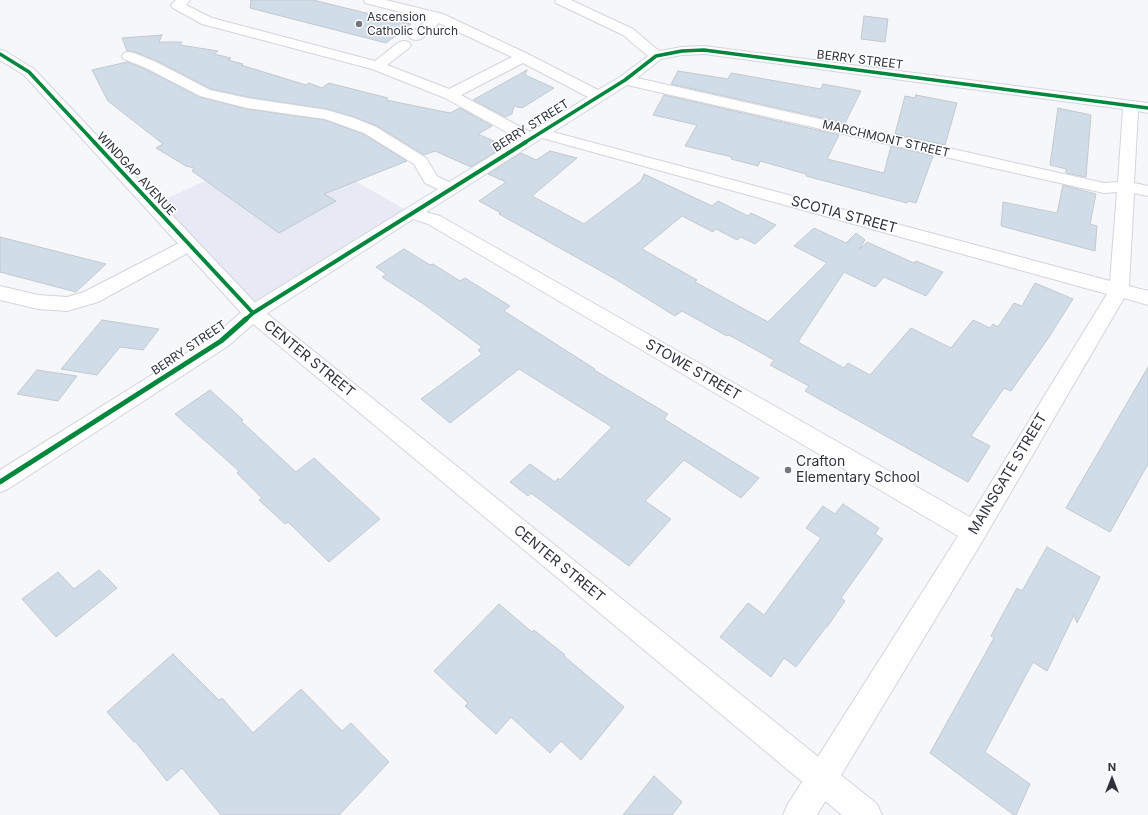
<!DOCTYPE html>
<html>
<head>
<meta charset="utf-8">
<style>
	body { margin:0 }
	#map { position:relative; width:1148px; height:815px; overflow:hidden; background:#f6f7fb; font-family:Inter,sans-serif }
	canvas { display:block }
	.north { position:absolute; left:1092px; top:759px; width:40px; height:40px; -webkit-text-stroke:3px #fff; paint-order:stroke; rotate:0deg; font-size:11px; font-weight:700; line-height:16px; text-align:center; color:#2e323d }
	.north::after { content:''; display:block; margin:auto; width:14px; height:18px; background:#2e323d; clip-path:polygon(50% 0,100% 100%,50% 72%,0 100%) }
</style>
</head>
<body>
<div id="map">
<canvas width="1148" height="815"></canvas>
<div class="north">N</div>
</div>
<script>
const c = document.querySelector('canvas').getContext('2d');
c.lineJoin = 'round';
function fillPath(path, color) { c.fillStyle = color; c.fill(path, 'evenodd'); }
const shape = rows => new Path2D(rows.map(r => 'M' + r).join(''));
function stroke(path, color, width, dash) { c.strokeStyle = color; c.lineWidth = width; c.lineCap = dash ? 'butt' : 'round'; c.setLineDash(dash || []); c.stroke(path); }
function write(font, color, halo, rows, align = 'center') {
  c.font = font + ' Inter,sans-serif'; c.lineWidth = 3; c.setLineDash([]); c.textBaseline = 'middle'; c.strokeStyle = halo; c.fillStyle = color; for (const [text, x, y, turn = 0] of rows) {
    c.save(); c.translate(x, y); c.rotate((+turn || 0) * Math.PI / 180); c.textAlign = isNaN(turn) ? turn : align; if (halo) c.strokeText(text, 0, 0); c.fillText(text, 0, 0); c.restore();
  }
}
const built = shape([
	[284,145,350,178,411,213,253,313,152,205]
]);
const building = shape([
	[251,0,313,0,411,24,386,43,250,8,251,0],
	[864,16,888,19,885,42,861,39,864,16],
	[162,35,159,42,182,42,180,45,218,51,214,54,231,58,228,60,243,64,241,65,306,85,309,83,322,88,329,83,388,98,386,100,450,113,460,108,492,126,478,134,505,146,471,167,435,151,424,155,377,126,354,117,327,109,247,97,211,89,157,61,135,52,127,51,122,38,162,35],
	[127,62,145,69,200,97,247,109,325,120,363,134,407,161,324,194,336,201,279,233,192,171,194,168,186,166,156,148,163,144,108,101,92,70,127,62],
	[527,70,525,75,554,88,522,108,514,106,512,114,506,117,473,100,527,70],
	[678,71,728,79,731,73,821,89,823,84,861,91,845,123,671,84,678,71],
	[664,95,839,135,827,159,884,173,891,146,933,156,916,203,908,201,907,203,806,176,806,174,760,161,758,166,731,159,732,157,685,146,697,125,653,115,664,95],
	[916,95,957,103,945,145,895,134,905,96,915,98,916,95],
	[1058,108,1091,115,1086,177,1066,173,1066,169,1050,165,1058,108],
	[550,151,577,158,532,196,584,224,641,181,644,174,712,206,718,201,748,216,751,213,776,225,755,244,741,237,737,240,716,229,713,232,682,216,642,249,697,280,695,282,768,322,827,263,794,246,814,228,846,243,856,233,865,240,859,250,867,242,914,263,916,261,943,272,926,296,884,277,875,287,844,272,798,342,844,368,848,363,870,375,911,328,951,348,973,320,990,328,993,324,998,327,1014,303,1022,306,1035,283,1073,299,1049,337,1011,391,1004,388,971,436,990,446,968,482,805,391,809,386,770,365,774,360,729,335,727,336,682,311,675,316,617,280,499,214,501,213,479,201,506,182,488,174,521,153,536,160,550,151],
	[1063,185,1096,194,1090,224,1097,226,1095,251,1001,226,1003,202,1057,213,1063,185],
	[0,237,106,264,76,292,0,272,0,237],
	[404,249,430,265,433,264,460,281,465,278,510,306,504,311,595,369,594,370,668,414,664,419,759,478,741,498,684,460,645,501,671,519,629,566,531,493,528,496,510,482,530,464,555,482,558,478,560,480,612,427,519,369,450,423,421,399,482,354,478,350,482,347,425,305,382,277,386,274,376,267,404,249],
	[102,320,159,329,143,350,120,347,97,375,61,369,102,320],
	[1148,367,1148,464,1110,532,1066,508,1148,367],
	[37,370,77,376,58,401,17,394,37,370],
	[210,390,243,420,241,421,296,472,314,458,380,519,329,562,288,522,285,524,259,500,262,498,237,473,239,471,175,414,210,390],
	[843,504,879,528,875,534,883,539,841,598,845,601,827,627,826,627,796,667,784,658,771,677,720,637,748,603,764,615,821,538,806,528,823,506,835,514,843,504],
	[1047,547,1100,577,1077,623,1074,615,1047,671,1033,662,985,752,1030,784,1016,815,1014,815,930,753,994,638,991,636,1017,588,1022,591,1047,547],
	[99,570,117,588,56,637,22,599,58,572,74,589,99,570],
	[499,604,532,632,534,630,565,655,564,656,624,707,581,760,561,741,550,753,511,717,496,734,465,706,468,703,434,671,499,604],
	[173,654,219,700,222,698,253,733,301,689,342,731,351,723,389,762,339,815,221,815,182,768,167,781,135,741,134,742,107,712,173,654],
	[654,776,682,802,672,815,623,815,654,776]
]);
const minor = shape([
	[176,0,190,0,186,5,212,18,375,61,399,42,404,41,409,42,411,45,409,48,387,65,449,89,512,57,439,23,421,39,416,40,411,39,409,36,411,33,428,19,365,3,364,0,386,0,443,14,528,54,598,90,620,77,648,56,623,35,556,3,555,0,571,0,633,29,659,51,682,47,704,46,1148,103,1148,113,1138,111,1134,183,1148,186,1148,196,1134,193,1129,286,1148,291,1148,305,1124,298,983,540,817,815,783,815,788,804,958,536,428,224,413,219,260,318,228,346,8,489,0,492,0,470,214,336,246,308,438,189,425,183,414,164,364,133,325,119,247,108,200,96,146,68,124,59,122,56,124,53,129,52,134,53,156,62,210,90,247,98,327,110,354,118,376,127,426,158,437,176,449,182,519,139,445,98,372,69,202,24,173,8,171,5,176,0],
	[704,54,1123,109,1118,182,1104,183,637,78,661,59,682,55,704,54],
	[523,63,588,97,530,132,461,95,523,63],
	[627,85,1104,193,1117,192,1110,281,553,132,627,85],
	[542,138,1107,294,970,517,440,216,426,212,542,138],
	[189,239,195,241,198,245,195,249,98,302,67,311,38,309,0,300,0,286,38,295,67,297,84,292,183,241,189,239]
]);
const major = shape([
	[0,50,5,51,34,69,260,308,877,804,882,815,842,815,246,318,24,75,0,60,0,50]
]);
const cyclewayFar2 = shape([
	[0,54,29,72,95,143],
	[524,143,625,80,656,56,682,51,704,50,1148,108]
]);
const cyclewayFar1 = shape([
	[94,142,253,313],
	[245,320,253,313,526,142]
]);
const cycleway = shape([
	[0,482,221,341,246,319]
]);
const markers = [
	[359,24,4,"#747780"],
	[788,470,4,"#747780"]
];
const farPoinames = [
	["Ascension",367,17],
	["Catholic Church",367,31]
];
const farStreetnames = [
	["BERRY STREET",860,60,7],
	["BERRY STREET",531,126,-32],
	["MARCHMONT STREET",886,139,13],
	["WINDGAP AVENUE",136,174,47],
	["BERRY STREET",189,348,-34]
];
const streetNames = [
	["SCOTIA STREET",844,215,15],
	["CENTER STREET",309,359,39],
	["STOWE STREET",693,370,30],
	["MAINSGATE STREET",1008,474,-59],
	["CENTER STREET",559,564,39]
];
const poiNames = [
	["Crafton",796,462],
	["Elementary School",796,478]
];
fillPath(built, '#e7eaf4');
fillPath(building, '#d0dde8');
stroke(building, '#c3c8cd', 1);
stroke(minor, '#d3d5dc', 2);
stroke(major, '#d3d5dc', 2);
fillPath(minor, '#fefefe');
fillPath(major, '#fefefe');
stroke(cyclewayFar2, '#00873e', 3.5);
stroke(cyclewayFar1, '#00873e', 4);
stroke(cycleway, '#00873e', 5);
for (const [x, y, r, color] of markers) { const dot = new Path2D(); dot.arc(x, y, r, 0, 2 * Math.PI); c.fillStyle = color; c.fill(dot); stroke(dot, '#fff', 1.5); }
write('12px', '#2e323d', '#fff', farPoinames, 'left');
write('12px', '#2e323d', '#fff', farStreetnames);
write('14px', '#2e323d', '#fff', streetNames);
write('14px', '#2e323d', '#fff', poiNames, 'left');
</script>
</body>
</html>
